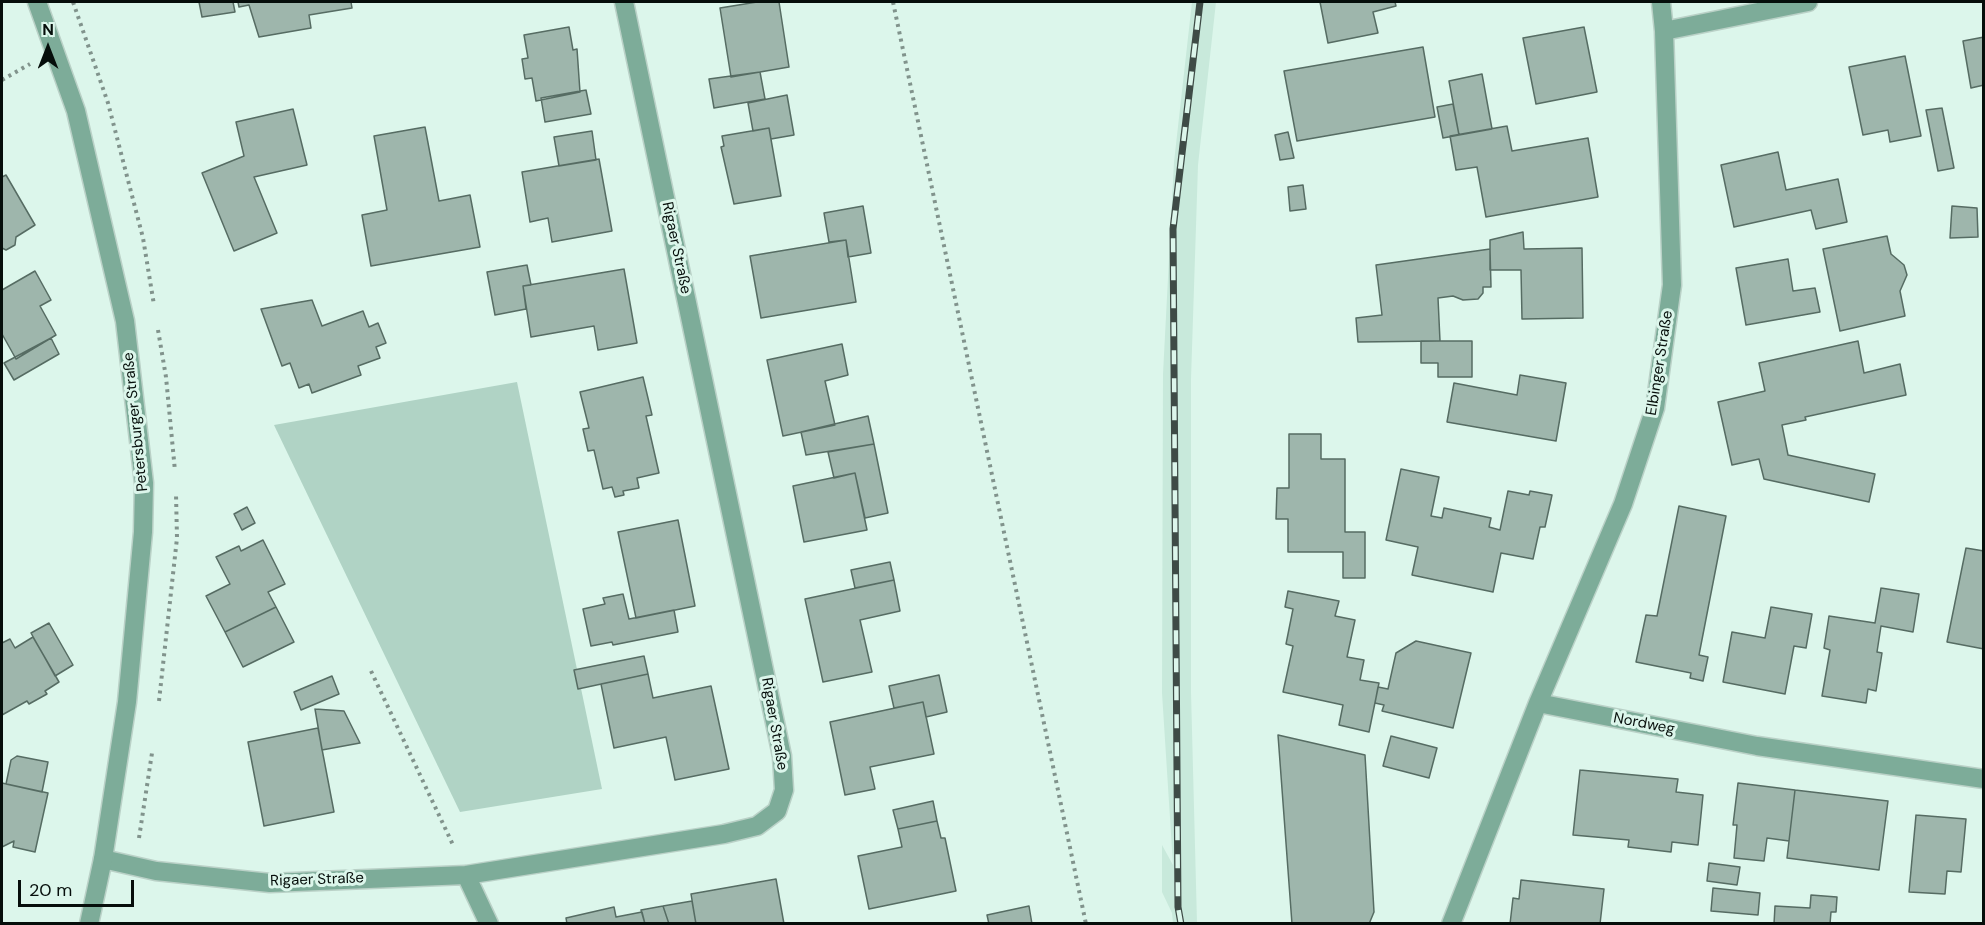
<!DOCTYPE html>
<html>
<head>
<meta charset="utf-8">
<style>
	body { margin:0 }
	#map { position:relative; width:1985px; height:925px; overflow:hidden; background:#dcf6eb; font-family:"DM Sans",sans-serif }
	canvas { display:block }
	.frame { position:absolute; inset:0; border:3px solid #060e0b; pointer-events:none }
	.north { position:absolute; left:18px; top:18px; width:60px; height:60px; -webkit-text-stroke:4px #dcf6eb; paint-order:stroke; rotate:0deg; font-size:16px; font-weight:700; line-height:24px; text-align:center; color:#060e0b }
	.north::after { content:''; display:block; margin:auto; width:21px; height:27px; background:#060e0b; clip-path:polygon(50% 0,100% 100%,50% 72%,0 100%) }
	.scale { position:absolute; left:18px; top:880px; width:116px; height:27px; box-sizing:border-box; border:3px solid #060e0b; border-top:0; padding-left:8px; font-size:18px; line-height:21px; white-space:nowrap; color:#060e0b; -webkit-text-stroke:4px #dcf6eb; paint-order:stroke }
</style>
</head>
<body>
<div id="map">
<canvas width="1985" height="925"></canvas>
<div class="frame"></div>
<div class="north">N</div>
<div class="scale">20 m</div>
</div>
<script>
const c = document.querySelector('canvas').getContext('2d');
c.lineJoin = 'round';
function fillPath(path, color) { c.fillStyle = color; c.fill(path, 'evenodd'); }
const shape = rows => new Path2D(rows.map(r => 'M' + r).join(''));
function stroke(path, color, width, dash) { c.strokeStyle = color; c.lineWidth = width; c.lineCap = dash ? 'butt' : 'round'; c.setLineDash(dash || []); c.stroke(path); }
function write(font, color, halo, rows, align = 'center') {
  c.font = font + ' "DM Sans",sans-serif'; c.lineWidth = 6; c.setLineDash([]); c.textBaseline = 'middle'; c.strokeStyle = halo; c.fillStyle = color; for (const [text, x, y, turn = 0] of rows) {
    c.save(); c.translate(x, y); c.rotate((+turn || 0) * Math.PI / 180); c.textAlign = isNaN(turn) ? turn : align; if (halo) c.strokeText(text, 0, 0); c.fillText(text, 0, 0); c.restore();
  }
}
const built = shape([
	[1192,2,1216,2,1198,165,1191,379,1191,692,1197,923,1173,924,1172,913,1162,892,1162,845,1173,865,1162,693,1163,374,1174,162]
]);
const green = shape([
	[517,382,602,789,460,812,274,425]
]);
const building = shape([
	[199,2,233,2,235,12,202,17,199,2],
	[238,2,351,2,352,8,309,15,311,28,259,37,249,5,239,7,238,2],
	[757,2,779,2,789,67,731,77,720,8,757,2],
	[1320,2,1395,2,1396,6,1373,12,1378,33,1328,43,1320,2],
	[569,27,573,50,577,49,580,92,536,101,532,78,525,79,522,59,528,58,524,35,569,27],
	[1584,27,1597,92,1536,104,1523,38,1584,27],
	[1984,37,1984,85,1971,88,1963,41,1984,37],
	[1423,47,1435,117,1297,141,1284,71,1423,47],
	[1905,56,1921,136,1890,142,1888,130,1863,135,1849,67,1905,56],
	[760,72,765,99,714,108,709,79,760,72],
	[1482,74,1492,129,1459,135,1449,81,1482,74],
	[586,90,591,114,545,122,541,98,586,90],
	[787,95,794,135,771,139,769,128,753,131,748,103,787,95],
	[1453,104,1459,135,1443,138,1437,107,1453,104],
	[1942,108,1954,168,1938,171,1926,110,1942,108],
	[293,109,307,165,254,177,277,233,234,251,202,173,244,156,236,122,293,109],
	[1507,126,1512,151,1588,138,1598,197,1486,217,1477,167,1456,170,1450,136,1507,126],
	[425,127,439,201,470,195,480,247,371,266,362,215,387,210,374,136,425,127],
	[769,128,781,196,734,204,721,147,724,146,722,136,769,128],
	[592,131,596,160,559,166,554,137,592,131],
	[1288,132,1294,158,1280,160,1275,135,1288,132],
	[1778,152,1786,190,1838,179,1847,222,1816,229,1811,210,1734,227,1721,165,1778,152],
	[599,159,612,231,552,242,548,218,530,222,522,172,599,159],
	[6,175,35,225,16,237,15,245,6,250,2,248,2,177,6,175],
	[1303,185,1306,209,1290,211,1288,187,1303,185],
	[863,206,871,253,848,257,846,240,829,242,824,213,863,206],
	[1952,206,1977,208,1978,237,1950,238,1952,206],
	[1523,232,1524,249,1582,248,1583,318,1522,319,1521,270,1490,270,1490,240,1523,232],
	[1887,236,1891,254,1904,265,1907,275,1900,291,1905,316,1840,331,1823,249,1887,236],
	[846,240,856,302,761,318,750,256,846,240],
	[1490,249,1491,287,1483,287,1483,293,1478,299,1463,300,1453,296,1438,298,1440,341,1358,342,1356,318,1382,315,1376,265,1490,249],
	[1788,259,1793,291,1815,288,1820,312,1746,325,1736,268,1788,259],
	[527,265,531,285,523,286,526,309,495,315,487,272,527,265],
	[624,269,637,343,598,350,594,326,531,337,523,286,624,269],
	[35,271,51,300,40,306,56,335,16,359,2,334,2,290,35,271],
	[312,300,322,326,363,311,369,327,378,323,386,343,376,347,380,358,358,366,361,375,312,393,309,384,299,388,290,363,282,366,261,309,312,300],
	[51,338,59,354,14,380,4,363,51,338],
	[1421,341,1472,341,1472,377,1438,377,1438,363,1421,363,1421,341],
	[1858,341,1864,373,1900,364,1906,395,1805,417,1806,420,1782,425,1788,455,1875,474,1869,502,1764,479,1759,459,1732,465,1718,402,1765,391,1759,363,1858,341],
	[842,344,848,375,825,381,835,425,783,436,767,360,842,344],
	[1520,375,1566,383,1556,441,1447,422,1454,383,1517,395,1520,375],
	[643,377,652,415,646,416,659,473,637,478,639,488,623,491,624,495,615,497,612,487,603,489,594,450,588,451,583,429,589,428,580,392,643,377],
	[868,416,874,444,806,455,801,432,868,416],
	[1289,434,1321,434,1321,459,1345,459,1345,532,1365,532,1365,578,1343,578,1343,552,1288,552,1288,519,1276,519,1277,488,1289,488,1289,434],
	[874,444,888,513,865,518,855,473,834,478,828,452,874,444],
	[1401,469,1439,477,1431,516,1442,518,1444,508,1491,518,1489,527,1500,530,1508,491,1529,495,1530,491,1552,495,1545,527,1540,527,1533,559,1501,553,1493,592,1412,575,1418,547,1386,540,1401,469],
	[855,473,867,530,804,542,793,486,855,473],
	[1679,506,1726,516,1699,655,1708,657,1703,681,1690,678,1691,673,1636,662,1646,615,1657,616,1679,506],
	[247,507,255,523,242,530,234,514,247,507],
	[678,520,695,606,636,618,618,532,678,520],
	[263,540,285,584,268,592,276,607,225,632,206,596,230,584,216,557,239,546,241,551,263,540],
	[1966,548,1984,551,1984,649,1947,642,1966,548],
	[890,562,894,580,855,588,851,570,890,562],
	[894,580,900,611,860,620,872,672,823,682,805,599,894,580],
	[1881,588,1919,594,1913,632,1881,626,1877,652,1882,653,1876,691,1868,689,1866,703,1822,696,1830,650,1824,648,1829,616,1875,623,1881,588],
	[1288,591,1339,601,1335,616,1355,620,1347,657,1364,660,1360,680,1379,683,1369,732,1339,725,1343,705,1283,692,1293,646,1286,644,1293,609,1285,607,1288,591],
	[623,594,629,619,674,610,678,632,613,645,612,642,591,646,583,609,605,604,603,598,623,594],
	[276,607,294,642,243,667,225,632,276,607],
	[1771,607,1812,614,1806,648,1794,646,1785,694,1723,682,1732,632,1765,638,1771,607],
	[49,623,73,665,55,676,31,633,49,623],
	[33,637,59,682,45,691,47,694,29,704,27,701,2,715,2,643,10,639,15,648,33,637],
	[1416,641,1471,653,1453,728,1382,711,1384,705,1375,703,1378,687,1388,689,1396,653,1416,641],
	[644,656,648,674,578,689,574,670,644,656],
	[648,674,653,698,711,686,729,769,675,780,666,737,614,748,601,684,648,674],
	[939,675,947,712,926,717,923,702,894,708,889,686,939,675],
	[332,676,339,694,301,710,294,692,332,676],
	[923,702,934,754,870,767,875,789,845,795,830,722,923,702],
	[315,709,344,711,360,743,322,750,315,709],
	[318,728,334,812,264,826,248,742,318,728],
	[1278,735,1365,755,1374,912,1369,924,1292,924,1278,735],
	[1391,736,1437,748,1429,778,1383,766,1391,736],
	[17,756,48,762,42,792,6,784,11,760,17,756],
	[1580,770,1678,779,1676,792,1703,795,1698,845,1672,842,1671,852,1628,847,1629,840,1573,835,1580,770],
	[2,783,48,793,35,852,13,847,14,841,2,847,2,783],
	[1738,783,1795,790,1789,841,1767,838,1764,861,1734,858,1737,825,1733,825,1738,783],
	[1795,790,1888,801,1879,870,1787,858,1795,790],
	[933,801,937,821,898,829,893,810,933,801],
	[1916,815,1966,819,1961,872,1947,871,1945,894,1909,892,1916,815],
	[937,821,941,838,945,838,956,891,869,909,858,856,902,847,898,829,937,821],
	[1709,863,1740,867,1737,885,1707,881,1709,863],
	[776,879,784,924,696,924,691,894,776,879],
	[1521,880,1604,889,1600,924,1510,924,1513,898,1519,899,1521,880],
	[1713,888,1760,893,1758,915,1711,911,1713,888],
	[1811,895,1837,897,1836,912,1831,912,1830,924,1774,924,1775,906,1810,908,1811,895],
	[692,901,696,924,669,924,663,906,692,901],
	[663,906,669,924,645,924,641,910,663,906],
	[1029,906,1032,924,989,924,987,915,1029,906],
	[614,907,616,917,642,912,645,924,567,924,566,918,614,907]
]);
const path = shape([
	[73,2,108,103,143,238,154,305],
	[893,2,1086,924],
	[2,80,30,64],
	[158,330,166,377,175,471],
	[371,671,454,847],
	[159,701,177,538,176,494],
	[139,838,152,753]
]);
const minor = shape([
	[1664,31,1808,2],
	[1538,703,1757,746,1984,779],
	[103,859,156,871,270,883,466,875,724,834,757,826,777,811,784,790,782,756,624,2],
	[466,875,489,924],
	[1451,924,1538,703,1623,504,1655,408,1672,285,1664,31,1661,2]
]);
const tertiary = shape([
	[37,2,76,111,125,321,144,483,143,532,127,702,103,859,89,924]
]);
const rail = shape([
	[1181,924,1178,907,1173,229,1200,2]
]);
const streetNames = [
	["Rigaer Straße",676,248,78],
	["Elbinger Straße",1660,363,-81],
	["Petersburger Straße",136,422,-96],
	["Rigaer Straße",774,724,80],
	["Nordweg",1644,724,11],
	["Rigaer Straße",317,880,-2]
];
fillPath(built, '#c8e9db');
fillPath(green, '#b0d3c5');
fillPath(building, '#9eb6ac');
stroke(building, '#566c63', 1.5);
stroke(minor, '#bad1c7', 21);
stroke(tertiary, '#bad1c7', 21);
stroke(path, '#81938c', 4, [3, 4.5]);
stroke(minor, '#7dac99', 18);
stroke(tertiary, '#7dac99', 18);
stroke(rail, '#3e4b46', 7);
stroke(rail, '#dcf6eb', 4.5, [14]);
write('15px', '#060e0b', '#dcf6eb', streetNames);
</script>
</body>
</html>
